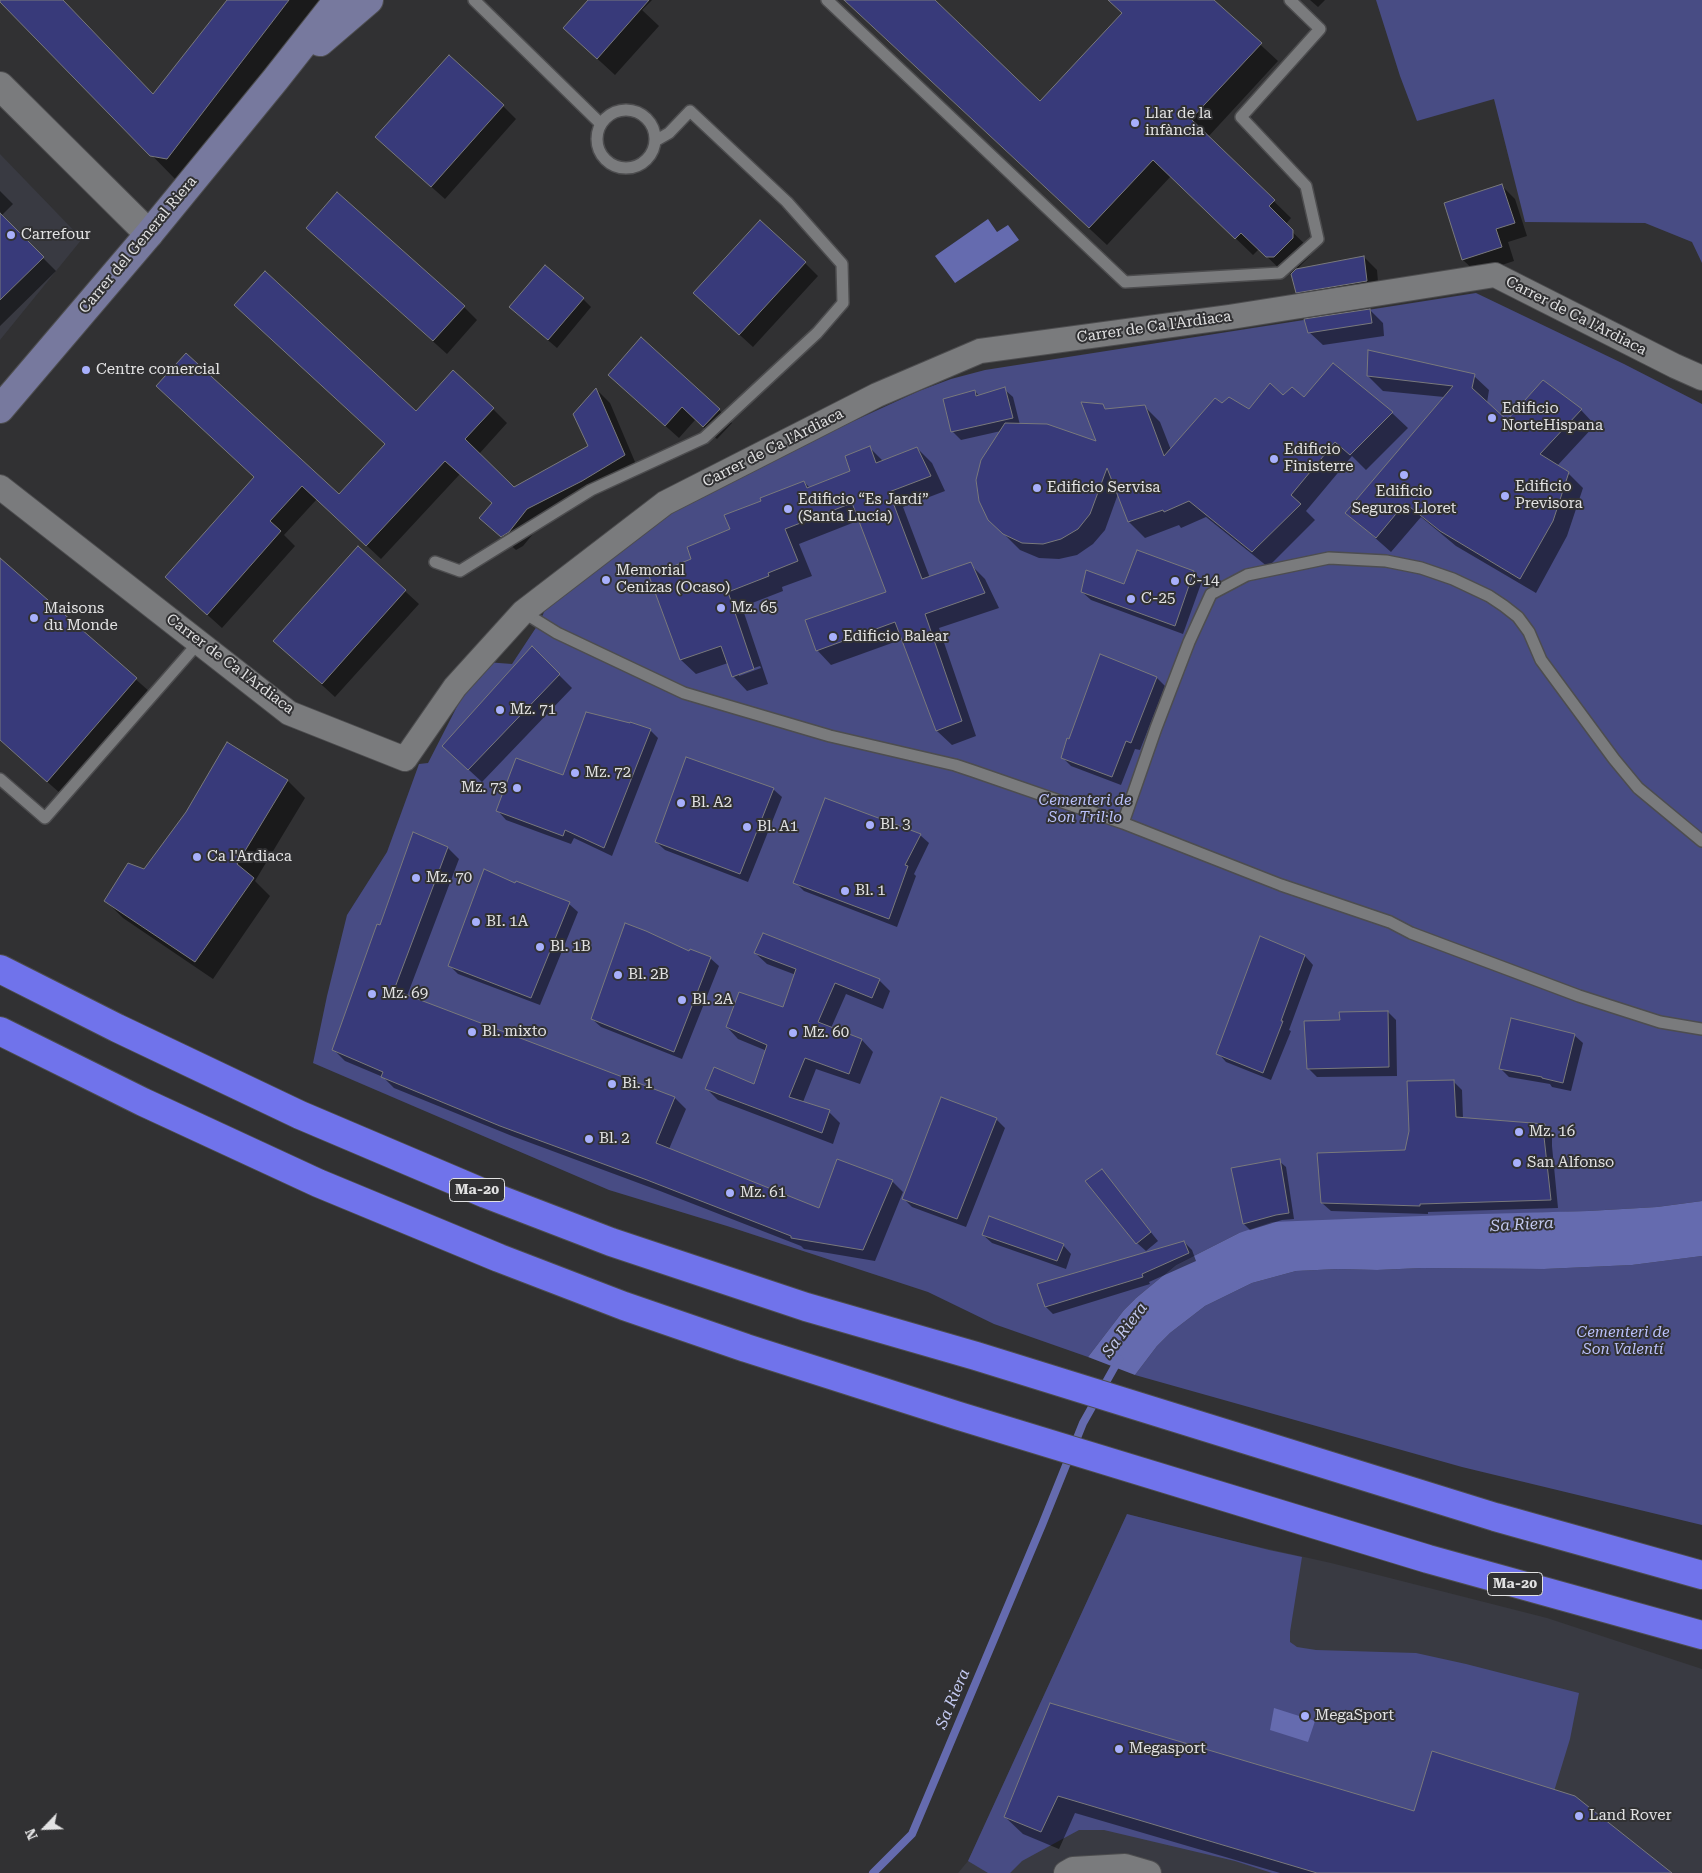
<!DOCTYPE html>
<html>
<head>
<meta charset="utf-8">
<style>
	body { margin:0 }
	#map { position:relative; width:1702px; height:1873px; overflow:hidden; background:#313133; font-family:"Roboto Serif",serif }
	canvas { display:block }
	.north { position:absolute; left:20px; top:1803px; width:50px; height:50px; -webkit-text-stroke:4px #313133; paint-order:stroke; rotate:246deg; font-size:14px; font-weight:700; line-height:20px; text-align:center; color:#e2e2e3 }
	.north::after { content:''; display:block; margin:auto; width:18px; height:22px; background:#e2e2e3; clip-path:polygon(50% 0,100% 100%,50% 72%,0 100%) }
</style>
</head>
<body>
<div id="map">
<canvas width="1702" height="1873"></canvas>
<div class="north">N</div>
</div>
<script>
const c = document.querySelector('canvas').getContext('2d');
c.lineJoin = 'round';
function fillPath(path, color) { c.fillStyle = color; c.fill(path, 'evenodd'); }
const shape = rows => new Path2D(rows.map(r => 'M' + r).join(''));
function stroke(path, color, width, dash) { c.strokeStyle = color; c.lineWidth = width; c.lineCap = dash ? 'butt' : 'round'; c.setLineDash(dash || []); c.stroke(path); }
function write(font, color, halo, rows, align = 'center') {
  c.font = font + ' "Roboto Serif",serif'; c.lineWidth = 4; c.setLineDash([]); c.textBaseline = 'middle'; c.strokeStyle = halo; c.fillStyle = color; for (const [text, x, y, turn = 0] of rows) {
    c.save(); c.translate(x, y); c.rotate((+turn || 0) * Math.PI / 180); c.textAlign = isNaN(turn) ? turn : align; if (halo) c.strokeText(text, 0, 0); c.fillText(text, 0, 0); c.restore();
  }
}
const built = shape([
	[0,154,82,239,0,340],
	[1127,1514,1224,1539,1331,1563,1547,1618,1702,1669,1702,1873,958,1873,968,1861]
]);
const green = shape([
	[1376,0,1702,0,1702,263,1692,242,1645,223,1525,222,1494,99,1417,121,1400,76],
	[1476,293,1624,364,1702,404,1702,1201,1657,1207,1588,1211,1372,1219,1239,1233,1176,1265,1136,1298,1124,1310,1088,1357,994,1324,928,1292,727,1226,609,1190,313,1063,327,996,347,915,387,852,419,764,428,763,465,691,486,662,512,664,539,623,545,610,603,559,669,514,771,459,919,391,951,379,985,370],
	[1702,1256,1702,1525,1462,1467,1135,1375,1157,1346,1170,1333,1205,1306,1252,1283,1296,1271,1338,1269,1377,1270,1422,1268,1544,1269,1632,1265],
	[1127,1514,1269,1550,1302,1557,1290,1632,1290,1642,1297,1647,1316,1650,1416,1653,1466,1664,1579,1693,1570,1739,1529,1873,1272,1873,1235,1861,1104,1830,1079,1830,1022,1861,1010,1873,988,1873,968,1861]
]);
const water = shape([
	[988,219,997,232,1008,225,1019,240,955,283,935,256],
	[1702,1201,1702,1256,1632,1265,1544,1269,1422,1268,1377,1270,1338,1269,1296,1271,1252,1283,1205,1306,1170,1333,1157,1346,1135,1375,1088,1357,1124,1310,1136,1298,1176,1265,1239,1233,1272,1222,1446,1215,1588,1211,1657,1207],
	[1274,1708,1315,1721,1308,1742,1270,1730]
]);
const shadow = shape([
	[0,0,63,0,154,95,229,0,335,0,177,181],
	[589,0,652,0,642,10,659,26,615,75,564,28],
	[844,0,933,0,1040,103,1123,13,1109,0,1212,0,1278,61,1208,137,1291,218,1285,225,1310,249,1310,256,1296,270,1364,257,1377,270,1379,294,1311,305,1297,292,1292,274,1285,274,1259,249,1253,255,1171,176,1107,245],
	[1310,0,1325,0,1318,7],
	[503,106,516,119,445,199,390,150],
	[1502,186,1515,199,1527,236,1508,242,1514,261,1477,273,1463,260,1445,204],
	[0,191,13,204,1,216,56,271,0,326],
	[320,240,464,307,477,320,447,354],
	[805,263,818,276,753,347,708,306],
	[583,299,591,307,557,348,520,316],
	[1370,310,1383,323,1384,336,1323,345,1309,332],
	[250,319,416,413,493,409,507,423,479,454,514,488,590,446,596,389,610,403,638,469,596,495,542,523,523,546,516,550,481,518,493,504,460,474,381,559,317,499,284,535,295,546,222,628,181,591,255,477,157,386,339,496,386,445],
	[1368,376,1474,376,1489,390,1487,403,1507,422,1581,410,1595,425,1557,466,1568,473,1583,488,1567,536,1536,593,1456,546,1421,517,1391,552,1347,513,1444,397,1383,391],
	[623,388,719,410,732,423,717,439,695,420,679,438],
	[1004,389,1013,397,1020,425,1098,443,1102,406,1107,410,1144,406,1160,422,1171,450,1222,405,1249,411,1283,397,1304,398,1392,413,1408,428,1366,470,1352,456,1306,511,1315,520,1268,567,1206,517,1181,528,1179,525,1145,538,1129,522,1118,494,1105,530,1093,544,1077,555,1059,559,1039,558,1020,550,989,519,1001,431,961,440,953,432,945,400,975,391,979,396],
	[869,447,883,461,917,448,932,463,945,491,903,507,930,578,970,564,985,579,999,608,939,628,976,736,952,745,937,731,903,639,831,665,817,650,888,593,860,520,799,544,812,576,782,587,783,591,742,607,768,684,747,691,733,676,728,663,696,674,681,660,651,577,692,560,732,530,763,502,804,482,810,488,852,472],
	[760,666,761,668,739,676,739,673],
	[358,548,419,604,335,697,288,654],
	[0,559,150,692,61,794,0,740],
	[1194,572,1202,581,1183,634,1091,600,1082,592,1125,586],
	[532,648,572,688,482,782,457,759],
	[1157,678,1165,686,1140,750,1135,749,1121,785,1071,766,1063,758,1069,740],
	[650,730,658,738,612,856,574,838,571,844,506,820,498,811],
	[288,781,305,798,255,881,270,896,213,979,123,918,106,901,144,871],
	[773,789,782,797,748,882,665,850,656,842],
	[920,835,929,843,914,874,916,876,897,927,804,891,795,882],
	[448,848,459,859,407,996,675,1098,686,1109,669,1149,820,1210,892,1181,903,1192,875,1261,804,1249,801,1246,660,1191,512,1136,394,1088,383,1077,345,1061,334,1050,381,927],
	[516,885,569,904,578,912,540,1005,458,974,449,965],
	[689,953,710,958,719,966,682,1059,601,1027,592,1019],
	[755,953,879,980,890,991,883,1009,846,994,831,1028,862,1040,873,1052,860,1084,816,1069,803,1102,829,1112,840,1123,833,1144,718,1100,707,1089,755,1086,767,1051,738,1039,727,1027,784,1009,796,975,767,964],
	[1305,956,1313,965,1289,1030,1291,1031,1271,1080,1226,1062,1218,1053],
	[1388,1012,1396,1020,1397,1076,1317,1077,1308,1068],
	[1574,1035,1583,1043,1571,1091,1552,1087,1550,1084,1509,1077,1500,1068],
	[1453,1081,1462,1090,1463,1119,1544,1125,1552,1133,1552,1146,1558,1208,1428,1212,1428,1214,1331,1211,1322,1203,1406,1151],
	[996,1119,1005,1128,966,1227,912,1207,904,1199],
	[1279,1161,1286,1167,1294,1219,1282,1220,1250,1230,1244,1224],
	[1101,1171,1158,1241,1146,1251,1137,1243],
	[983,1235,1063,1245,1071,1254,1066,1269,992,1243],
	[1184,1242,1192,1250,1196,1261,1149,1282,1150,1284,1053,1314,1046,1307],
	[1051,1704,1415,1813,1670,1873,1280,1873,1075,1813,1059,1849,1023,1834,1005,1817]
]);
const stream = shape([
	[873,1873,912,1834,1042,1525,1083,1423,1119,1359]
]);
const building = shape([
	[0,0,63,0,153,94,227,0,289,0,167,159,150,156,0,2,0,0],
	[588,0,649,0,597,59,563,28,588,0],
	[844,0,935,0,1040,101,1122,13,1108,0,1214,0,1262,43,1191,119,1275,200,1269,206,1293,230,1293,238,1274,257,1266,257,1241,233,1235,239,1153,160,1089,228,844,0],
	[449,55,504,105,431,187,375,137,449,55],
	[1502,184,1515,223,1496,229,1502,247,1462,260,1444,203,1502,184],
	[337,192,465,306,433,341,306,228,337,192],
	[0,213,44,257,0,300,0,213],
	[760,220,806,262,739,335,693,293,760,220],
	[1364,256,1367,281,1296,293,1291,274,1296,269,1364,256],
	[545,265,584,298,548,340,509,307,545,265],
	[265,271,416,411,453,370,494,408,465,439,514,487,588,446,573,414,596,388,625,455,582,481,527,509,509,532,501,537,479,518,492,503,445,461,366,546,302,486,270,521,281,531,207,615,165,577,254,477,156,386,186,353,339,494,385,444,234,305,265,271],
	[1370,309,1372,323,1308,333,1304,319,1370,309],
	[641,337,720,409,703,427,682,407,665,426,608,375,641,337],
	[1368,350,1475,374,1472,388,1507,420,1543,380,1582,409,1540,454,1569,472,1553,521,1520,579,1440,531,1405,503,1376,538,1345,513,1453,386,1367,376,1368,350],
	[1333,363,1393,412,1350,455,1335,442,1291,495,1301,504,1252,552,1189,501,1164,512,1163,510,1128,522,1107,468,1090,514,1078,529,1061,539,1043,544,1022,543,1003,534,988,520,979,501,976,480,981,460,1005,423,1047,424,1096,441,1081,402,1103,404,1105,409,1145,405,1164,456,1215,398,1222,403,1229,397,1249,409,1270,383,1283,395,1292,387,1304,397,1333,363],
	[1005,387,1013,418,951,432,943,399,975,390,976,396,1005,387],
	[870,446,876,463,917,447,931,476,889,492,922,579,971,562,985,593,925,614,962,721,936,731,895,622,816,651,805,620,886,592,852,503,785,529,798,561,768,573,769,576,728,592,754,669,732,677,721,646,680,660,649,576,691,559,687,547,730,529,724,515,761,501,760,498,804,481,807,488,850,471,845,456,870,446],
	[358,546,406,590,322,684,273,641,358,546],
	[1137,550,1194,571,1175,626,1081,592,1086,570,1124,584,1137,550],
	[0,558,137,678,47,782,0,740,0,558],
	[532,646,560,674,468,770,442,746,532,646],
	[1100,654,1157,677,1131,743,1126,741,1112,777,1061,758,1067,738,1069,739,1100,654],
	[586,712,630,723,630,722,651,729,604,848,565,830,563,836,496,811,516,758,563,775,586,712],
	[227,742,288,780,237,864,254,878,195,962,104,901,128,863,144,869,186,812,227,742],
	[686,757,774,788,740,874,655,842,686,757],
	[825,798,921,834,905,865,908,866,889,919,793,883,825,798],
	[413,832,448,847,394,990,675,1097,656,1143,819,1208,837,1159,893,1180,863,1250,791,1238,791,1236,647,1180,500,1126,381,1077,383,1072,332,1050,377,924,380,925,413,832],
	[484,869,515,883,516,881,570,902,531,998,448,966,484,869],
	[625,923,646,931,689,951,690,949,711,957,674,1052,591,1019,625,923],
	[763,933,880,979,872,998,835,983,818,1022,862,1039,849,1074,805,1058,789,1097,830,1110,822,1133,705,1089,714,1067,754,1084,767,1045,726,1027,739,992,783,1007,796,969,754,953,763,933],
	[1260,936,1305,955,1281,1021,1283,1021,1263,1073,1216,1054,1260,936],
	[1388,1011,1389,1067,1307,1069,1304,1021,1340,1020,1339,1012,1388,1011],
	[1511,1018,1575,1034,1563,1083,1542,1078,1542,1077,1499,1069,1511,1018],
	[1454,1080,1456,1117,1545,1124,1544,1137,1551,1200,1420,1204,1420,1206,1321,1203,1317,1153,1405,1150,1409,1131,1407,1081,1454,1080],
	[941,1097,997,1118,957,1219,902,1199,941,1097],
	[1280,1159,1289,1213,1276,1215,1243,1224,1231,1168,1280,1159],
	[1102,1169,1151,1232,1136,1244,1085,1181,1102,1169],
	[989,1216,1064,1244,1057,1261,982,1235,989,1216],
	[1184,1241,1189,1253,1142,1274,1143,1277,1045,1307,1037,1284,1184,1241],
	[1050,1703,1414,1811,1432,1751,1575,1796,1672,1873,1317,1873,1058,1796,1041,1832,1004,1817,1050,1703]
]);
const service = shape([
	[474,0,601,124],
	[827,0,1125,282,1280,273,1318,239,1306,186,1241,117,1320,29,1290,0],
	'597 139a29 29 0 1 1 58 0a29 29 0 1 1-58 0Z',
	[435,562,460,571,591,490,704,438,817,333,843,303,842,264,787,202,690,111,669,133,655,141],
	[523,612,557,633,684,693,830,736,955,765,973,771,1123,823,1281,885,1390,922,1411,933,1579,996,1660,1022,1702,1029],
	[0,779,45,818,200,641],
	[1123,823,1156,728,1189,642,1211,594,1247,575,1329,558,1386,561,1421,568,1453,579,1489,596,1504,606,1518,617,1529,632,1541,660,1614,759,1638,788,1702,841]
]);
const minor = shape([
	[0,487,289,713,405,759,455,687,523,612,665,503,877,395,980,351,1230,317,1495,275,1675,366,1702,378],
	[1066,1873,1073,1869,1125,1866,1149,1873]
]);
const tertiary = shape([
	[0,86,149,234]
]);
const secondary = shape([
	[320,42,369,0],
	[0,409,149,234,275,80,338,0]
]);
const motorway = shape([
	[0,969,117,1028,300,1115,486,1194,611,1242,806,1307,976,1356,1495,1517,1702,1575],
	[0,1031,143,1102,318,1183,499,1258,624,1306,746,1348,959,1416,1428,1559,1702,1635]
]);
const markers = [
	[1135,123,5,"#a8b0fc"],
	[11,235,5,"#a8b0fc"],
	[86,370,5,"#a8b0fc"],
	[1492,418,5,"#a8b0fc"],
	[1274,459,5,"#a8b0fc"],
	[1404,475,5,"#a8b0fc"],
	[1037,488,5,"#a8b0fc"],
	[1505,496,5,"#a8b0fc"],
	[788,509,5,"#a8b0fc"],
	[606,580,5,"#a8b0fc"],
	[1175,581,5,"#a8b0fc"],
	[1131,599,5,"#a8b0fc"],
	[721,608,5,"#a8b0fc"],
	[34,618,5,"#a8b0fc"],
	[833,637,5,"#a8b0fc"],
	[500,710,5,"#a8b0fc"],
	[575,773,5,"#a8b0fc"],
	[517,788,5,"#a8b0fc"],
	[681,803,5,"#a8b0fc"],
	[870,825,5,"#a8b0fc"],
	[747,827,5,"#a8b0fc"],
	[197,857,5,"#a8b0fc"],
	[416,878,5,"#a8b0fc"],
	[845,891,5,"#a8b0fc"],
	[476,922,5,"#a8b0fc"],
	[540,947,5,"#a8b0fc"],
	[618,975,5,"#a8b0fc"],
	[372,994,5,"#a8b0fc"],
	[682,1000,5,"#a8b0fc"],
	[472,1032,5,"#a8b0fc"],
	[793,1033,5,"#a8b0fc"],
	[612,1084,5,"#a8b0fc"],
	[1519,1132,5,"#a8b0fc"],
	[589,1139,5,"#a8b0fc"],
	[1517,1163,5,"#a8b0fc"],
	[730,1193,5,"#a8b0fc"],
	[1305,1716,5,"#a8b0fc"],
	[1119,1749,5,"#a8b0fc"],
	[1579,1816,5,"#a8b0fc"]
];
const shields = [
	[477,1190,55],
	[1515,1584,55]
];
const shieldNames = [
	["Ma-20",477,1190],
	["Ma-20",1515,1584]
];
const poiNames = [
	["Llar de la",1145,114],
	["infància",1145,131],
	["Carrefour",21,235],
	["Centre comercial",96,370],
	["Edificio",1502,409],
	["NorteHispana",1502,426],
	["Edificio",1284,450],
	["Finisterre",1284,467],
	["Edificio",1515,487],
	["Previsora",1515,504],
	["Edificio Servisa",1047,488],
	["Edificio",1404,492,"center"],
	["Seguros Lloret",1404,509,"center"],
	["Edificio “Es Jardí”",798,500],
	["(Santa Lucía)",798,517],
	["Memorial",616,571],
	["Cenizas (Ocaso)",616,588],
	["C-14",1185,581],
	["C-25",1141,599],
	["Mz. 65",731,608],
	["Maisons",44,609],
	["du Monde",44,626],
	["Edificio Balear",843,637],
	["Mz. 71",510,710],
	["Mz. 72",585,773],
	["Mz. 73",507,788,"right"],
	["Bl. A2",691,803],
	["Bl. 3",880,825],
	["Bl. A1",757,827],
	["Ca l'Ardiaca",207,857],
	["Mz. 70",426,878],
	["Bl. 1",855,891],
	["BI. 1A",486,922],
	["Bl. 1B",550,947],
	["Bl. 2B",628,975],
	["Mz. 69",382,994],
	["Bl. 2A",692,1000],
	["Bl. mixto",482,1032],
	["Mz. 60",803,1033],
	["Bi. 1",622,1084],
	["Mz. 16",1529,1132],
	["Bl. 2",599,1139],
	["San Alfonso",1527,1163],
	["Mz. 61",740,1193],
	["MegaSport",1315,1716],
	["Megasport",1129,1749],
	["Land Rover",1589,1816]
];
const streetNames = [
	["Carrer del General Riera",138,245,-50],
	["Carrer de Ca l'Ardiaca",1576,316,27],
	["Carrer de Ca l'Ardiaca",1154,327,-8],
	["Carrer de Ca l'Ardiaca",773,448,-27],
	["Carrer de Ca l'Ardiaca",230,664,37]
];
const parkNames = [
	["Cementeri de",1085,801],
	["Son Tril·lo",1085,818],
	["Cementeri de",1623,1333],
	["Son Valentí",1623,1350]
];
const waterNames = [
	["Sa Riera",1522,1225,-3],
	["Sa Riera",1125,1330,-53],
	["Sa Riera",953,1699,-67]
];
fillPath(built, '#393a42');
fillPath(green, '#484c84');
fillPath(water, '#656baf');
fillPath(shadow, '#0007');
stroke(stream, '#656baf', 8);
fillPath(building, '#383a7a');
stroke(building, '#79797c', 1);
stroke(service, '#4d4d4f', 14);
stroke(minor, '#4d4d4f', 26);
stroke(tertiary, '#4d4d4f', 30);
stroke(secondary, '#4d4d4f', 30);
stroke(motorway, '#4d4d4f', 30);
stroke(service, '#7a7b7d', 11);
stroke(minor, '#7a7b7d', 24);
stroke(tertiary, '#7a7b7d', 28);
stroke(secondary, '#77799e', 28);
stroke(motorway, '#7073eb', 28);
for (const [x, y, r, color] of markers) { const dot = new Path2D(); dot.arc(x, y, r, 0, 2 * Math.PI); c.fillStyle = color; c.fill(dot); stroke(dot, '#313133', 2); }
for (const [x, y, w] of shields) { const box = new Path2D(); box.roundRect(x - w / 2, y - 11.5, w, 23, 4); c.fillStyle = '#313133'; c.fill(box); stroke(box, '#e2e2e3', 1); }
write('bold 14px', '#e2e2e3', null, shieldNames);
write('15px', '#e2e2e3', '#313133', poiNames, 'left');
write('15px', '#e2e2e3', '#313133', streetNames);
write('italic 15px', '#bac1fb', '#313133', parkNames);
write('italic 16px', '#c3c9f0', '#313133', waterNames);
</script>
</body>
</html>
